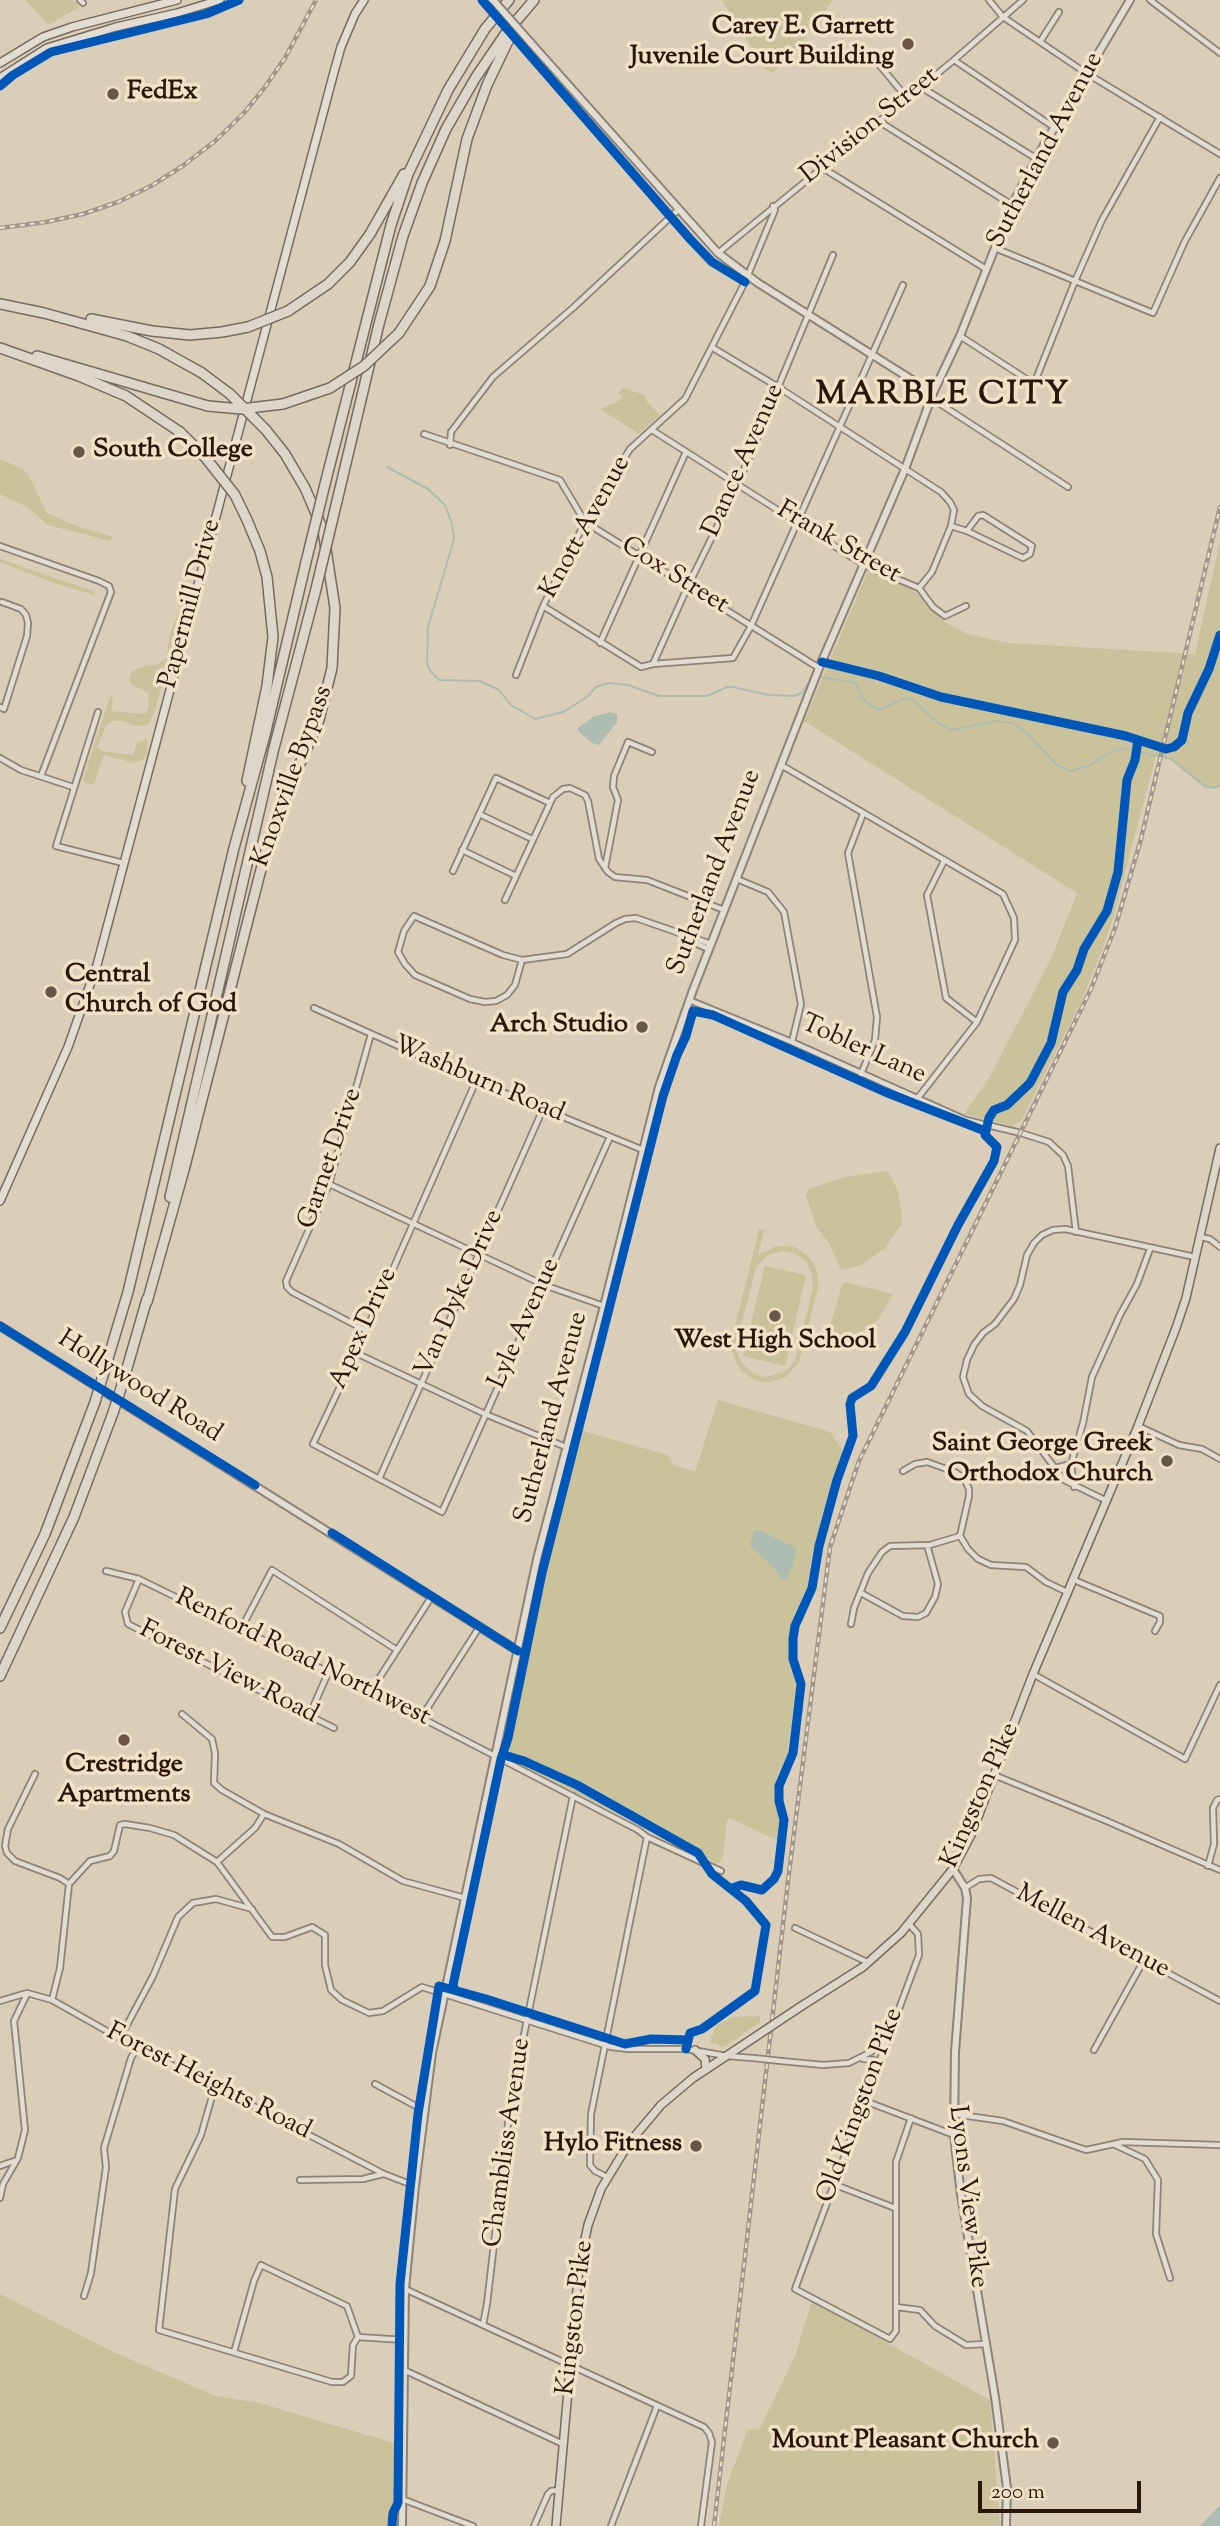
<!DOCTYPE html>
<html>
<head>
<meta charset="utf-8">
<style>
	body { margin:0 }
	#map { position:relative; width:1220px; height:2526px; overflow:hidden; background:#dbceb8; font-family:"Sorts Mill Goudy",serif }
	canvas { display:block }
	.scale { position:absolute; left:978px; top:2481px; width:163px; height:32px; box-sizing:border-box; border:4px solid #2b160c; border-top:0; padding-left:9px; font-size:21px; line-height:24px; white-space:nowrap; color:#2b160c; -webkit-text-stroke:5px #f1e1c7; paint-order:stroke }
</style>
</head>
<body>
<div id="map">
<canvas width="1220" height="2526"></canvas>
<div class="scale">200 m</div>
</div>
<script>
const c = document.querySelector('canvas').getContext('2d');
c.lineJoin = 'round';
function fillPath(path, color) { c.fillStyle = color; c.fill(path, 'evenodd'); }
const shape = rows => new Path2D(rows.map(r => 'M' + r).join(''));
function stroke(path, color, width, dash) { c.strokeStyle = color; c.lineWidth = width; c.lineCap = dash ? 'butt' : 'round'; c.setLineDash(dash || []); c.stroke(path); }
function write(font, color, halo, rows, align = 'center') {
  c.font = font + ' "Sorts Mill Goudy",serif'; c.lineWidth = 7; c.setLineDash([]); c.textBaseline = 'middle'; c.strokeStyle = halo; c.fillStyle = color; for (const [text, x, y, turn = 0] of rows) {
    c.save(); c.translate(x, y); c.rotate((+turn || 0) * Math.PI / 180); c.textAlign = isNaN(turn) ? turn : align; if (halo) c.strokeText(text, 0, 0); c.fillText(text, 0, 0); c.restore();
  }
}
const green = shape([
	[26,0,74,0,80,7,48,25],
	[722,0,833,0,803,41,773,73,765,69],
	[623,388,645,395,647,402,660,415,639,434,600,409,615,403,623,397,618,393],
	[0,459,23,469,28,474,47,513,74,525,113,537,110,541,48,525,29,508,0,494],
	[1220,542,1220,785,1215,788,1204,786,1171,759,1156,755,1114,915,1103,948,1080,1004,1021,1121,1012,1126,964,1114,989,1078,1051,959,1077,893,804,721,868,571,914,590,943,621,967,634,1009,643,1195,654],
	[0,559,93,591,95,595,54,583,0,562],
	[188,589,155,710,148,725,138,726,131,725,124,721,112,721,106,726,97,747,101,751,133,755,137,743,146,739,148,742,147,753,143,760,134,763,104,755,94,784,86,783,83,779,111,694,113,700,111,711,141,714,147,713,149,704,148,693,131,684,129,678,132,671,145,666,159,664,167,657,169,636],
	[888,1171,898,1191,902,1215,901,1225,885,1248,862,1265,841,1270,829,1243,816,1227,806,1195,809,1189,845,1177],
	[759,1229,764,1230,758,1255,776,1246,795,1247,809,1257,816,1268,818,1278,818,1288,799,1362,786,1377,770,1382,757,1381,745,1374,736,1364,732,1350,732,1338],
	[781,1251,794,1253,806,1261,812,1274,813,1287,795,1361,783,1373,764,1377,753,1373,743,1364,738,1355,737,1342,756,1268,766,1256],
	[765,1266,806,1275,785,1366,743,1356],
	[845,1282,893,1294,878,1320,860,1333,840,1336,828,1333,842,1285],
	[718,1400,824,1430,831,1433,843,1451,823,1512,813,1550,807,1587,792,1623,788,1654,796,1685,787,1755,776,1778,774,1798,780,1818,778,1841,730,1818,727,1821,723,1856,719,1864,505,1758,517,1713,544,1572,583,1431,668,1455,673,1465,695,1472],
	[760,2016,760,2022,726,2046,719,2047,719,2044,710,2043,716,2026,732,2017],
	[0,2294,111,2351,216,2396,260,2403,397,2444,395,2526,0,2526],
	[812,2301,990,2400,1000,2526,719,2526,727,2484,748,2429,759,2430,795,2356]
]);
const water = shape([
	[610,712,617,714,617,722,599,745,592,743,579,732,578,728,593,717],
	[759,1530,796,1548,796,1554,787,1580,783,1581,775,1569,750,1545,754,1531],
	[1220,2505,1220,2526,1200,2526]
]);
const stream = shape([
	[387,467,428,489,445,505,452,524,454,539,428,627,427,663,430,671,439,680,480,681,499,690,511,705,535,719,563,712,587,697,596,687,608,683,628,685,659,696,707,696,727,687,733,687,768,695,794,696,802,693,811,679],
	[821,677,856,683,862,699,878,710,906,698,912,699,937,722,951,730,997,721,1013,723,1026,732,1058,766,1070,771,1089,766,1112,751,1127,749,1171,759,1204,786,1215,788,1220,785]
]);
const minor = shape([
	[80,0,83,3],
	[989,0,1003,17,1086,73,1220,154],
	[1150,0,1220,53],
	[1040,42,1059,12],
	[871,55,907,98],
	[954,60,1055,128],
	[921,87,1037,159],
	[880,122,1012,205],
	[821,167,986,269],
	[995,248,1153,313,1185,241,1220,178],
	[718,253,954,60,1023,0],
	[960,336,1031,382,1036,379,1075,281,1102,220,1160,117],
	[713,348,778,387,941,492,950,502,954,510,951,526,967,531,1023,558,1030,554,1032,546,983,515,978,516,967,531],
	[931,398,1068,487],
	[652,430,864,565,919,588],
	[424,434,560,480,585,522,819,668],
	[450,445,451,432,493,377,574,307,678,210],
	[0,546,99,581,109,586,111,592,41,776],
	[919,588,932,572,951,526],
	[919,588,933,607,945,616,966,606],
	[543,606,641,667,653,664,733,658,751,626,903,285],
	[600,643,686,452],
	[653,664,688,586,738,484,833,255],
	[516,675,543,606,585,522,630,449,685,399,745,282,775,210,773,206],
	[0,707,4,709,27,636,28,623,26,615,21,609,2,602],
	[98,712,56,846,123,863],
	[0,758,21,770,73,787],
	[781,765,1003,894,1014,918,1015,940,977,1022,917,1099],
	[479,814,532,839],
	[462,850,516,876],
	[944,861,927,895,946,998,977,1022],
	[605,868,618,800,613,787,614,776,628,742,652,752],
	[453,871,496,778,550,803],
	[737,879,768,892,784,912,801,1004,792,1042],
	[505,900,553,797,563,789,570,788,585,795,588,801,599,859,608,872,615,877,647,880,724,910],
	[681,935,687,940,709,949],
	[522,960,515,985,507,995,496,1001,485,1002,470,999,415,975,405,964,398,952,404,931,414,916,503,955,522,960,567,954,616,923,625,919,636,918,711,944],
	[689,1000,792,1042,966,1120,1021,1133,1049,1142,1063,1155,1068,1166,1076,1232],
	[314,1008,476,1081,643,1150],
	[861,1074,875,1040,877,1017,848,853,863,814],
	[476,1081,356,1353,313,1444,442,1512,610,1137],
	[329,1184,544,1285,604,1306],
	[1200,1237,1210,1239,1220,1247],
	[365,1330,292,1292,287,1287,286,1281,329,1184,371,1034],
	[356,1353,485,1414,566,1447],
	[1138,1426,1179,1445,1202,1449,1220,1459],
	[1055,1468,1071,1464],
	[903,1471,915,1464,927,1462,955,1472,964,1478,969,1489,969,1496,960,1536,968,1549,978,1559,991,1565,1026,1567,1046,1582,1067,1592],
	[379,1479,543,1109],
	[1074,1487,1071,1464,1083,1423,1092,1377,1120,1315,1137,1284,1150,1249],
	[1107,1501,1064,1480,1027,1431,982,1406,969,1394,963,1377,967,1360,974,1345,983,1333,995,1324,1014,1299,1020,1285,1027,1255,1034,1243,1042,1235,1053,1230,1065,1229,1195,1257],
	[106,1571,139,1579,412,1713,638,1830,647,1837,721,1871],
	[139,1579,125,1612,128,1624,334,1728],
	[1074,1580,1160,1616,1160,1622,1155,1631],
	[861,1593,903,1616,918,1617,926,1613,935,1597,938,1584,927,1545],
	[851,1624,854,1608,868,1573,882,1552,890,1546,930,1545,960,1536],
	[241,1629,272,1570,397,1650],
	[1033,1674,1185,1759,1220,1685],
	[369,1694,432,1596],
	[182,1714,212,1739,215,1753,214,1783,222,1790,264,1814,339,1844,403,1881,465,1898],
	[310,1714,328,1673],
	[421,1718,480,1626],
	[35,1774,8,1829,5,1846,7,1853,15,1861,60,1878,69,1884,60,1968,52,2000],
	[994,1775,1102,1819,1220,1870],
	[217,1862,255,1828,264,1814],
	[1208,1866,1214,1844,1213,1808,1217,1800,1220,1799],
	[69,1884,90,1861,110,1856,114,1851,120,1825,125,1824,150,1828,174,1835,217,1862,272,1937,285,1937,312,1927,325,1935,325,1965,331,1990,342,2000,369,2013,383,2011,422,1987,611,2047,628,2049,686,2049,727,2056,753,2058],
	[965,1888,979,1879,991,1878,1220,2001],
	[910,1925,918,1934,919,1955,795,2289,890,2339,896,2331,896,2162,911,2118],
	[795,1928,867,1962],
	[0,2001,27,1993,52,2000,137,2048,215,2086,384,2174,415,2186],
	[120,2038,153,1976,178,1917,193,1903,216,1899,252,1909],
	[1094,2050,1144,1960],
	[863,2059,874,2060,877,2067],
	[781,2061,823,2065,849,2063,871,2052,885,2040],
	[375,2084,425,2111],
	[215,2086,201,2135,175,2189,159,2330,332,2382,343,2382,351,2376,353,2345,358,2337],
	[865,2101,954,2135],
	[954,2114,1003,2121,1086,2150,1123,2142,1220,2145],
	[1113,2144,1145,2159,1158,2180,1156,2234,1170,2278],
	[0,2166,14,2161],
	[607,2177,595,2171,590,2165,591,2114,647,1837],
	[300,2180,363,2179,383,2174],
	[833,2184,895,2208],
	[0,2198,3,2184,18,2158,25,2130,14,2021,27,1994],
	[405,2289,704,2427,709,2433,712,2442,701,2526],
	[84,2296,91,2273,106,2167,104,2148,131,2058,137,2048],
	[896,2307,920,2310,935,2326,966,2345,987,2344],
	[483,2325,487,2304,511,2098,573,1796],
	[358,2337,404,2340],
	[234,2352,254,2281,261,2265,347,2306,358,2337],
	[404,2370,563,2444],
	[402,2499,473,2526],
	[534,2526,548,2494,551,2491,559,2490],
	[611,2526,657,2406]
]);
const tertiary = shape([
	[530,42,718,253,758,283,933,393],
	[0,1326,518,1651],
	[953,1869,965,1888,967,1898,955,2052,954,2135,961,2195,995,2397,1007,2488,1006,2526],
	[402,2526,405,2289,415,2186,432,2053,537,1559,604,1306,659,1087,693,990,819,668,905,469,933,393,960,336,1012,205,1041,150,1130,0]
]);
const secondary = shape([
	[0,63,43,37,72,27,177,0],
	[0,78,47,48,116,27,177,13,220,0],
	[0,1201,68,1047,97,965,334,72,341,47,355,14,364,0]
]);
const primary = shape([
	[800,2007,863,1967,901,1933,953,1869,971,1835,1033,1674,1138,1426,1176,1328,1186,1298,1220,1148],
	[695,2050,705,2059,706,2069],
	[556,2526,579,2267,588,2225,601,2189,629,2143,661,2105,693,2078,752,2039]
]);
const motorway = shape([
	[0,304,44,313,127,336,159,349,202,373],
	[288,311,328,284,350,262,370,234,404,174],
	[91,319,152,331,190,335,222,332,248,327],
	[399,333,430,286,445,241,467,139,487,85,509,39],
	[0,348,79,376,126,396,180,432,205,457],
	[37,356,208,406],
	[283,404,330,388],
	[325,484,391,225,408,174,448,90,485,29,509,0],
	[337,501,379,324,403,236,422,183,446,129,476,77,506,33,534,0],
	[247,781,267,686,273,637,267,577,260,551,247,520],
	[170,1197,274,748,315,593],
	[147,1302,184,1170,267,846,281,807,319,720,332,668,335,608,323,530,305,488,285,454,266,430],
	[104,1372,128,1292,234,848,265,735,306,562],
	[123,1382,147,1299],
	[0,1628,45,1534,95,1402],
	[0,1676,74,1517,113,1413]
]);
const rail = shape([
	[0,228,46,222,83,214,118,202,151,186,184,165,215,141,244,113,265,87,285,58,316,0],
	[714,2526,788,1881,830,1547,859,1461,1091,989,1115,928,1141,839,1220,507]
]);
const minorBridge = shape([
	[753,2058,781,2061]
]);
const tertiaryBridge = shape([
	[493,0,530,42]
]);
const primaryBridge = shape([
	[752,2039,800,2007]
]);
const motorwayBridge = shape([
	[248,327,288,311],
	[202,373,230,394,266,430],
	[330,388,364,366,399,333],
	[208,406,241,409,283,404],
	[205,457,235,495,247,520],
	[306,562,325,484],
	[315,593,337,501],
	[95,1402,104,1372],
	[113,1413,123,1382]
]);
const cycleway = shape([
	[482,0,690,239,712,262,745,282],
	[0,86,13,75,51,52,206,14,239,0],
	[822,662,879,676,941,697,1126,736,1166,749,1174,747,1182,740,1188,713,1209,669,1220,635],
	[0,1326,255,1485],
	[332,1533,518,1651],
	[504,1755,524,1761,577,1785,698,1853,712,1874,746,1901,766,1925,755,1991,702,2029,690,2033,686,2049],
	[732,1888,741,1885,762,1890,774,1879,778,1871,784,1820,779,1801,779,1786,793,1753,801,1684,793,1659,793,1639,795,1626,812,1588,819,1546,837,1480,853,1436,850,1404,852,1398,871,1386,905,1332,958,1225,994,1161,997,1147,985,1135,989,1118,994,1110,1007,1105,1030,1083,1051,1043,1063,992,1077,970,1084,949,1107,911,1118,872,1127,780,1135,760,1138,740],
	[455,1990,453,1985,466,1924,501,1759,508,1738,542,1573,663,1096,677,1055,686,1036,693,1011,713,1015,885,1092,985,1131],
	[392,2526,393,2513,398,2503,400,2284,418,2114,439,1986,486,1999,625,2044,651,2039,688,2040]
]);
const markers = [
	[908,44,7,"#695648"],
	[113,94,7,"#695648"],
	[79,452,7,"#695648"],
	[51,992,7,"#695648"],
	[642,1027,7,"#695648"],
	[775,1316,7,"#695648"],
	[1167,1461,7,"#695648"],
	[124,1740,7,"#695648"],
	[696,2146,7,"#695648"],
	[1053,2443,7,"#695648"]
];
const poiNames = [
	["Carey E. Garrett",894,29],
	["Juvenile Court Building",894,59],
	["FedEx",127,94,"left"],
	["South College",93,452,"left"],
	["Central",65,977,"left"],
	["Church of God",65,1007,"left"],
	["Arch Studio",628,1027],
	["West High School",775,1343,"center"],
	["Saint George Greek",1153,1446],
	["Orthodox Church",1153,1476],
	["Crestridge",124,1767,"center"],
	["Apartments",124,1797,"center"],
	["Hylo Fitness",682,2146],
	["Mount Pleasant Church",1039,2443]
];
const streetNames = [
	["Division Street",871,127,-39],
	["Sutherland Avenue",1047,151,-62],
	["Dance Avenue",745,461,-66],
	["Knott Avenue",587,528,-61],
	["Frank Street",838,544,30],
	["Cox Street",674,577,32],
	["Papermill Drive",192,604,-75],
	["Knoxville Bypass",294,777,-70],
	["Sutherland Avenue",716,873,-69],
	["Tobler Lane",863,1051,24],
	["Washburn Road",478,1081,23],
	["Garnet Drive",332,1159,-71],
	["Van Dyke Drive",461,1294,-66],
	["Lyle Avenue",526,1324,-66],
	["Apex Drive",365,1329,-66],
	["Hollywood Road",139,1388,32],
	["Sutherland Avenue",553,1418,-75],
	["Renford Road Northwest",302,1659,26],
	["Forest View Road",228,1674,27],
	["Kingston Pike",982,1796,-66],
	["Mellen Avenue",1092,1933,28],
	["Forest Heights Road",208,2083,27],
	["Old Kingston Pike",862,2106,-70],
	["Chambliss Avenue",509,2143,-82],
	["Lyons View Pike",966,2197,83],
	["Kingston Pike",577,2318,-83]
];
const districtNames = [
	["MARBLE CITY",943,397]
];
fillPath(green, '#cac29b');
fillPath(water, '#adbdb2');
stroke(stream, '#adbdb2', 2);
stroke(minor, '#8d8376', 8);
stroke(tertiary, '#8d8376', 10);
stroke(secondary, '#756b5f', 10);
stroke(primary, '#756b5f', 10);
stroke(motorway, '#756b5f', 12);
stroke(minor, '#e2dcd1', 4.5);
stroke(tertiary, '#e2dcd1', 6);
stroke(secondary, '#e2dcd1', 7);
stroke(primary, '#ddd6c9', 7);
stroke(motorway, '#ddd6c9', 9);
stroke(rail, '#a0988f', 4.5);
stroke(rail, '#f1e1c7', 2, [5]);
stroke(minorBridge, '#8d8376', 8, []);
stroke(tertiaryBridge, '#8d8376', 10, []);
stroke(primaryBridge, '#756b5f', 10, []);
stroke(motorwayBridge, '#756b5f', 12, []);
stroke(minorBridge, '#e2dcd1', 4.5);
stroke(tertiaryBridge, '#e2dcd1', 6);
stroke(primaryBridge, '#ddd6c9', 7);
stroke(motorwayBridge, '#ddd6c9', 9);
stroke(cycleway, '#0057b8', 9);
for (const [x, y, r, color] of markers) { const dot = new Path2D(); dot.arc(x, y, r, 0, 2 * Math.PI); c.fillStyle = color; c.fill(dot); stroke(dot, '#f1e1c7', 2.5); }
write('bold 26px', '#2b160c', '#f1e1c7', poiNames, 'right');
write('26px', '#2b160c', '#f1e1c7', streetNames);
c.letterSpacing = '2px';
write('bold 33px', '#2b160c', '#f1e1c7', districtNames);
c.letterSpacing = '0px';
</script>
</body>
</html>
